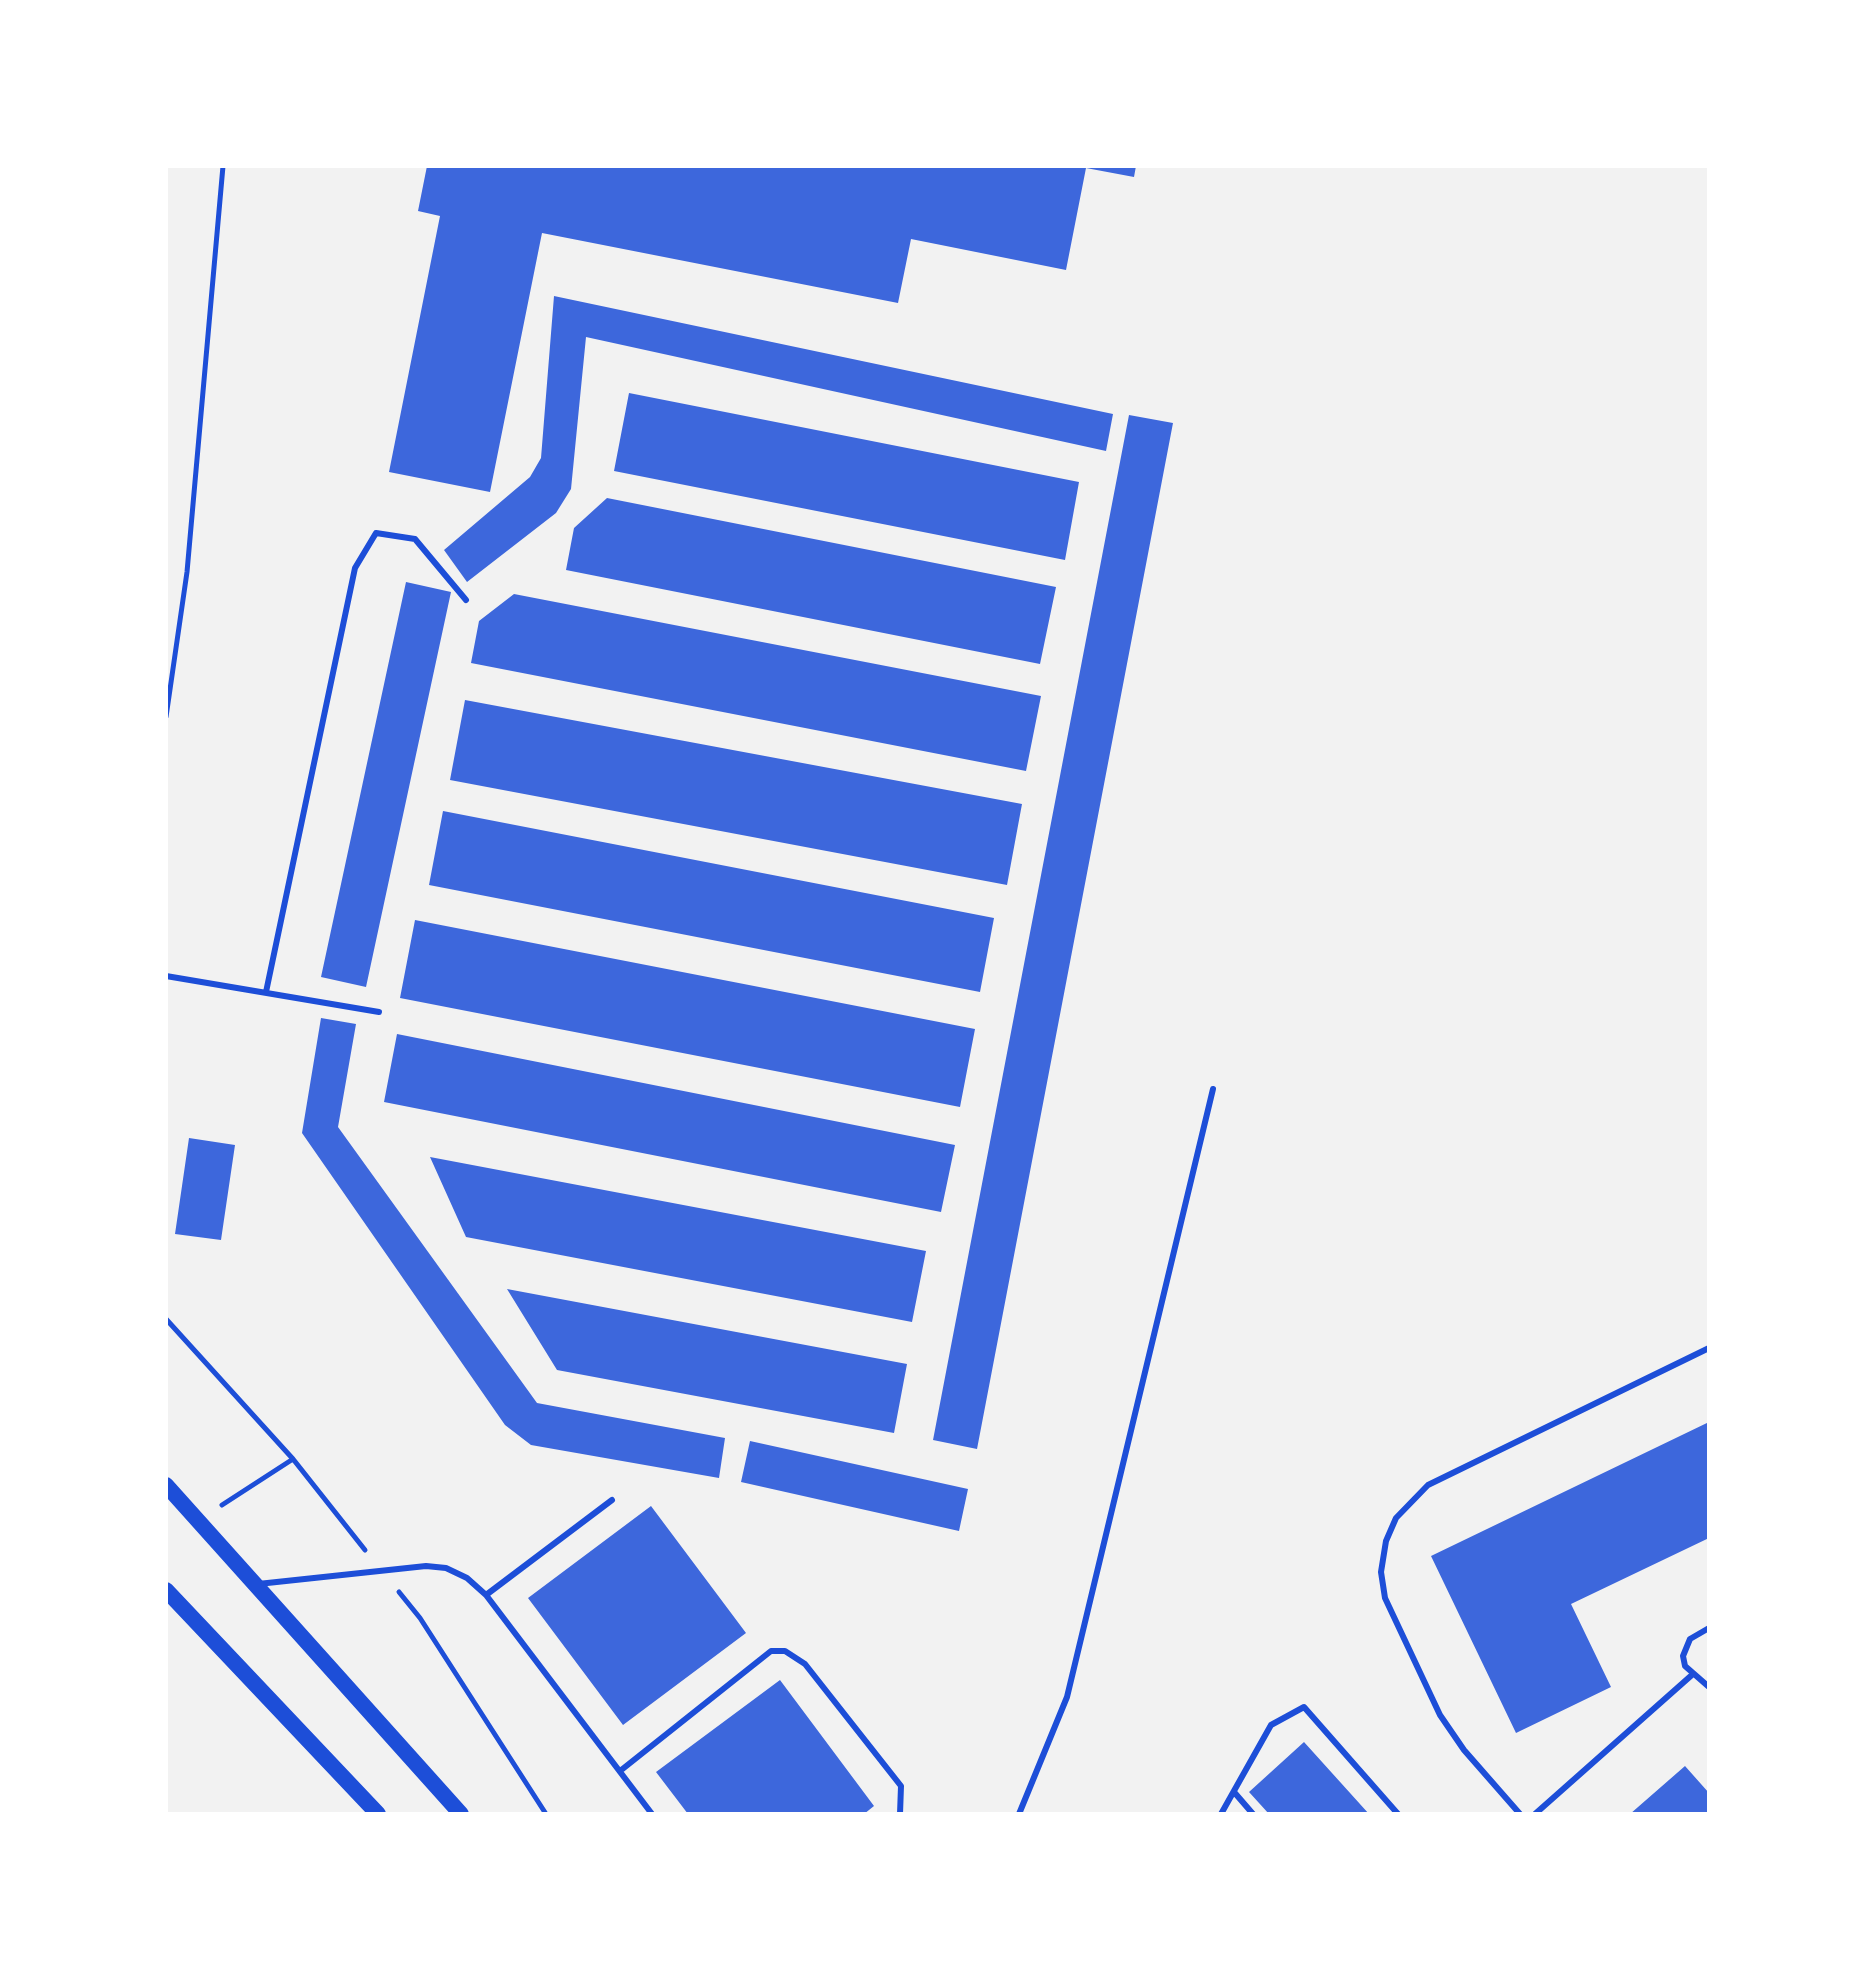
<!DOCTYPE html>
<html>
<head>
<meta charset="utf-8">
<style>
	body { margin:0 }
	#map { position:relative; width:1875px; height:1980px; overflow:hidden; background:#f2f2f2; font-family:"DejaVu Sans",sans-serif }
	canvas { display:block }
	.frame { position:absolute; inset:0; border:168px solid #fff; pointer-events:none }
</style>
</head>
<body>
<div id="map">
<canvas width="1875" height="1980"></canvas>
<div class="frame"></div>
</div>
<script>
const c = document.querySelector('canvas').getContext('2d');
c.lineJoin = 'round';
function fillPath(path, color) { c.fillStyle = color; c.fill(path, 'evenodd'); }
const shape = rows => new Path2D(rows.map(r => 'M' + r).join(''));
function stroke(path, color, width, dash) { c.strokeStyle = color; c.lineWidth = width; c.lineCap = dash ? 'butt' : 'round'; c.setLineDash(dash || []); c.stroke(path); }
const building = shape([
	[427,166,1136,166,1134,177,1086,168,1066,270,911,239,898,303,542,233,490,492,389,472,440,216,418,211],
	[554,296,1113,414,1106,451,586,337,571,489,556,513,467,582,444,550,530,477,541,458],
	[629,393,1079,482,1065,560,614,471],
	[1129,415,1173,423,977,1449,933,1440],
	[607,498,1056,587,1040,664,566,570,574,528],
	[406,582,451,592,366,987,321,977],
	[514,594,1041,696,1026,771,471,663,479,621],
	[465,700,1022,804,1007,885,450,780],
	[443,811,994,918,980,992,429,885],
	[415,920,975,1029,960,1107,400,998],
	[321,1018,356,1024,338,1127,537,1403,725,1438,719,1478,531,1445,505,1425,302,1133],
	[397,1034,955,1145,941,1212,384,1102],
	[189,1138,235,1145,221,1240,175,1234],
	[430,1157,926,1251,912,1322,466,1237],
	[507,1289,907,1364,894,1433,557,1370],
	[1709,1422,1709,1538,1571,1604,1611,1687,1516,1733,1431,1556],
	[750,1441,968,1489,959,1531,741,1482],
	[651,1506,746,1633,623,1725,528,1598],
	[780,1680,874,1806,864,1814,688,1814,656,1772],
	[1304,1742,1369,1814,1269,1814,1249,1792],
	[1685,1766,1709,1793,1709,1814,1630,1814]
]);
const path = shape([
	[166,717,187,572,223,166],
	[166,1319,293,1459,365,1550],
	[222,1505,293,1459],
	[399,1592,420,1618,546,1814]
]);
const service = shape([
	[166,976,379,1012],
	[266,992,355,568,376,533,415,539,466,600],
	[258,1584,426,1566,446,1568,467,1578,486,1595,652,1814],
	[486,1595,612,1500],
	[1709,1628,1690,1639,1683,1656,1685,1666,1709,1687],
	[620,1771,771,1651,785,1651,805,1664,901,1786,900,1814],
	[1234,1792,1253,1814],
	[1019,1814,1067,1697,1213,1089],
	[1221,1814,1271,1725,1304,1707,1398,1814],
	[1520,1814,1464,1750,1440,1715,1385,1598,1381,1572,1386,1541,1396,1518,1428,1485,1709,1348],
	[1535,1814,1693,1674]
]);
const secondary = shape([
	[166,1485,461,1814],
	[166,1590,378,1814]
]);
fillPath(building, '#3d67dc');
stroke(path, '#1d4ed8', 5);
stroke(service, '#1d4ed8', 6);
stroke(secondary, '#1d4ed8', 16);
</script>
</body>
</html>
